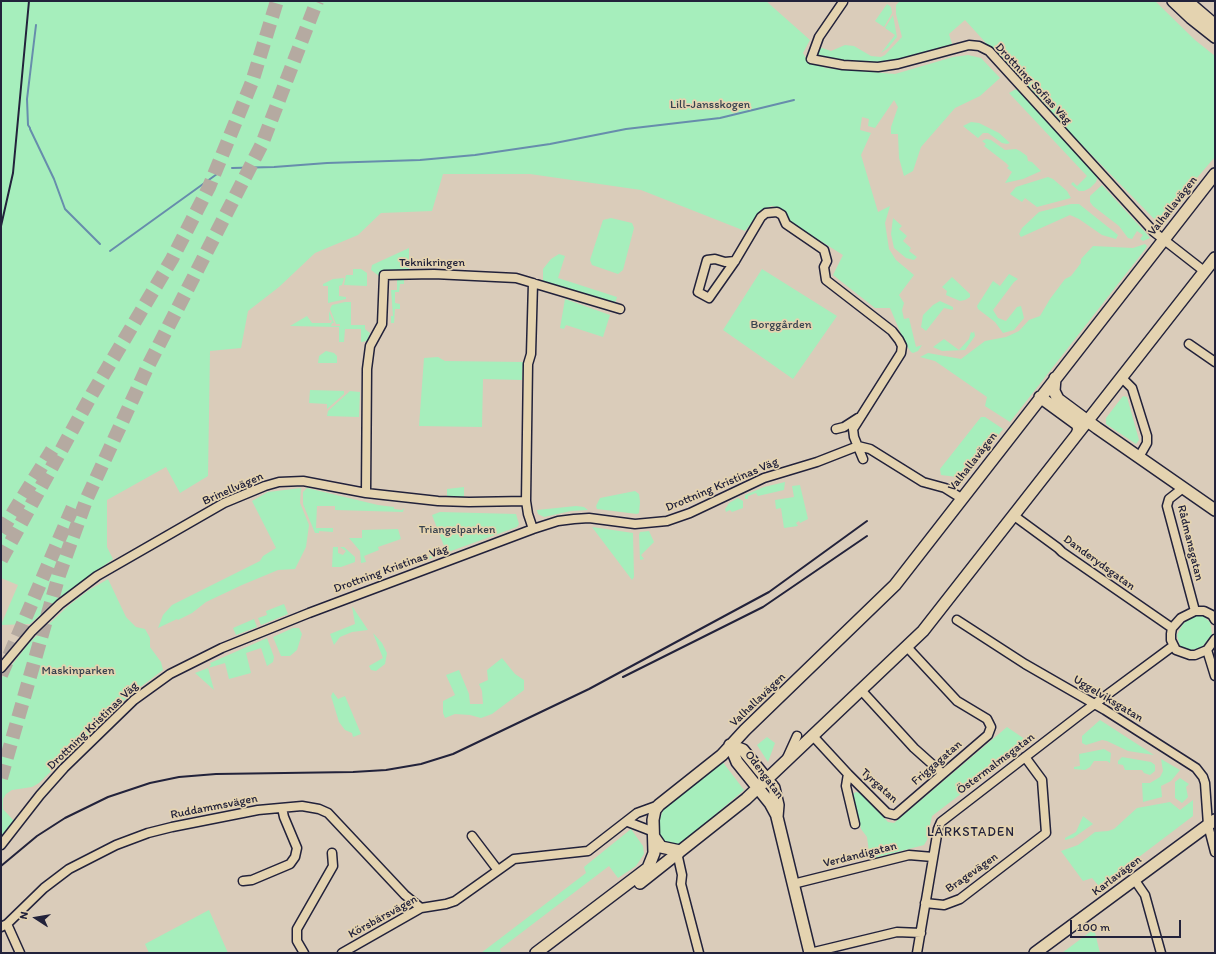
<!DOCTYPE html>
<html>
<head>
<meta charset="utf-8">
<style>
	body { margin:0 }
	#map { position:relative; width:1216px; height:954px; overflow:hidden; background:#daccba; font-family:Itim,sans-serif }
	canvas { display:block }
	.frame { position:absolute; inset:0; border:2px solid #22223b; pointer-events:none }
	.north { position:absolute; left:16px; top:898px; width:40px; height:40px; -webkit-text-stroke:3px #e4d3b0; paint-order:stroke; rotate:282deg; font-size:11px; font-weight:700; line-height:16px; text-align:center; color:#22223b }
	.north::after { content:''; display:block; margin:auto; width:14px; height:18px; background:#22223b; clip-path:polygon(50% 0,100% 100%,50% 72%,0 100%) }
	.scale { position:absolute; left:1070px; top:920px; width:111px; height:18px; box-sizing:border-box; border:2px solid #22223b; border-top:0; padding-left:5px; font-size:12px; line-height:14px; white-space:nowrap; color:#22223b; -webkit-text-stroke:3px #e4d3b0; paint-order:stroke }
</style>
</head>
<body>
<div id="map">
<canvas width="1216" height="954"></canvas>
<div class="frame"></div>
<div class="north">N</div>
<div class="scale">100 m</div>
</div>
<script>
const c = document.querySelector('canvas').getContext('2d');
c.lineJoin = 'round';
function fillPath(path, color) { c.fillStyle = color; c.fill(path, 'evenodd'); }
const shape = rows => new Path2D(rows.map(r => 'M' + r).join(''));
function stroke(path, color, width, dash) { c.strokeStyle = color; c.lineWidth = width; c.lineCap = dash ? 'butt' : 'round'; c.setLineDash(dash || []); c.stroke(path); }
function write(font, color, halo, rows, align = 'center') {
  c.font = font + ' Itim,sans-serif'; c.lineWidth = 3.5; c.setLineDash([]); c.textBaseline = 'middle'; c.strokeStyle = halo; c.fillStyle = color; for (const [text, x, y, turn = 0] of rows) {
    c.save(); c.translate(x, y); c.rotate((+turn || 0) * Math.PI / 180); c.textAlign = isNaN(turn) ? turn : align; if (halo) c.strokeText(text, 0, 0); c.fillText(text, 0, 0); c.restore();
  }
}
const green = shape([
	[1,1,766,1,810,40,803,53,807,60,826,68,895,74,953,57,968,55,981,58,1000,78,980,96,955,108,921,147,913,171,904,176,899,158,898,134,891,134,891,127,898,107,894,100,875,128,868,126,869,119,862,117,860,130,871,133,861,155,878,212,890,206,885,223,889,249,896,260,914,275,899,295,904,303,902,310,904,319,909,318,916,347,922,345,918,351,913,353,911,352,905,343,890,308,875,308,833,275,843,255,790,222,788,216,782,209,772,206,762,210,745,231,641,190,530,174,443,174,432,211,381,213,358,235,315,253,279,287,248,311,241,348,210,351,208,476,180,493,166,467,107,500,107,547,113,559,57,600,30,624,1,625,18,585,1,578],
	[900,1,1155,1,1195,40,1215,56,1214,158,1196,179,1198,181,1162,227,1038,100,965,20,949,34,952,44,893,61,860,64,825,59,818,54,816,50,816,46,831,51,845,45,854,46,871,56,881,57,885,55,902,37,896,14,896,5],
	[887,4,891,7,892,13,884,27,875,21],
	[893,15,897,37,888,48,881,53,895,35,885,28],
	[1016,89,1021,91,1098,176,1096,182,1090,188,1084,191,1079,191,1071,184,1073,182,1077,186,1087,176,1009,93],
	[971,122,979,123,999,133,1010,143,1007,144,1002,143,988,133,983,133,978,138,963,126],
	[986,139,991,140,1005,150,1016,149,1020,151,1027,156,1028,161,1032,162,1041,171,1023,179,1005,183,1012,172,1007,168,1009,166,1006,163,984,146,986,144,982,141],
	[1048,177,1053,179,1067,191,1071,198,1037,207,1025,198,1022,202,1010,194,1016,187],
	[1102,185,1145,232,1150,238,1143,241,1140,239,1143,235,1137,231,1132,239,1128,238,1119,226,1093,206,1090,202,1090,196],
	[1071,204,1079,204,1118,235,1116,239,1102,235,1079,219,1070,215,1021,237,1019,234,1022,228,1039,212],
	[611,218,632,223,634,228,623,270,618,274,592,265,590,260,603,220],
	[893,218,902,226,899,229,907,236,903,241,911,248,909,251,917,257,914,260,906,258,894,248,891,234],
	[1145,244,1147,246,1143,252,1010,422,985,406,987,397,935,361,920,357,928,353,961,359,985,341,1006,337,1019,331,1029,320,1040,316,1050,299,1065,279,1071,276,1081,263,1081,259,1093,246,1133,248],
	[409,248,409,272,379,272,379,276,371,270,372,265],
	[559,254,565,256,558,278,617,297,615,304,543,281,543,269,551,259],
	[353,269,361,269,367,273,367,286,344,285,346,275,353,275],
	[762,269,837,316,793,379,723,330],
	[1009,274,1018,279,1014,282,993,310,998,318,1006,321,1017,307,1021,306,1024,318,1014,330,1003,333,995,322,978,309,977,306,993,281,1000,286],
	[952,277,970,294,970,297,965,300,960,301,946,295,947,291,942,287],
	[344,278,342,285,339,286,339,296,346,297,346,299,328,303,328,286,323,286,323,284,333,279],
	[397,278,404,279,404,284,400,284,399,292,395,292,395,303,400,304,400,309,395,309,394,323,391,323,391,316,393,316,391,290,397,290],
	[565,299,610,315,603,337,566,325,564,329,560,328],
	[940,301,953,307,953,310,944,308,926,331,921,327,923,315,933,305],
	[345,302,351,302,351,325,365,325,365,329,370,333,367,341,361,342,361,329,345,329,344,342,339,342,339,327,290,326,307,316,312,323,331,323,332,320,329,320,329,311,334,323,332,323,331,326,340,326,340,324,336,324,330,309,332,305],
	[974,331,975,336,965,350,942,351,933,347,944,339,959,350,969,339,971,332,973,333],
	[326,351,334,353,337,356,337,363,318,363,319,356],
	[438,357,445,361,523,362,522,380,483,379,482,427,419,426,424,358],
	[310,390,344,391,344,394,327,409,327,404,309,403],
	[350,391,360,392,359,417,327,416,328,411],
	[1123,396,1127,397,1139,440,1136,444,1106,424,1106,418],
	[981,417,985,417,1003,429,965,478,941,475,940,469],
	[785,482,784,490,758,496,756,493,748,496,748,499,745,499,745,495,764,487],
	[800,485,808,519,800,523,799,521,796,523,798,526,784,528,781,508,776,509,775,500,794,497,792,486],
	[464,487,464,498,447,497,447,489],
	[301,488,300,503,309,525,306,547,295,569,278,570,242,585,206,602,192,613,178,620,177,619,158,628,163,615,172,605,260,561,263,556,276,548,252,501,268,492],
	[307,488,378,505,394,507,394,509,402,510,404,508,403,512,335,510,335,506,317,506,316,528,333,528,333,532,319,531,319,533,315,533,303,504,303,492],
	[635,491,639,494,640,502,639,513,637,514,597,509,596,506,600,498],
	[738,498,743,501,743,508,732,512,730,510,726,512,725,509,729,503],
	[576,506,584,507,588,510,571,511,544,517,538,514,537,510],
	[440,512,516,514,519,524,517,527,429,559,430,555,436,552,446,551,432,515],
	[592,527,633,533,634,577,632,580],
	[398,529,401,539,378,547,379,550,364,556,366,562,361,563,360,551,349,538,362,538,362,530],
	[649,531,654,542,641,555,644,559,640,560,639,535,640,532],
	[333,547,338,547,338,553,343,555,346,551,340,547,344,547,355,557,355,562,341,567,332,567],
	[108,579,126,617,136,627,145,629,150,638,150,647,161,662,163,670,131,694,39,783,32,787,12,790,6,794,3,799,3,809,14,821,1,838,1,679,29,643,68,606,89,590],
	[284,604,288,614,261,625,258,618,267,615,266,611],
	[352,606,368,630,352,632,340,637,334,645,330,634,355,624],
	[1198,615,1203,616,1210,622,1212,634,1202,647,1188,651,1180,646,1177,635,1183,624,1190,618],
	[254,619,257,627,236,635,233,628],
	[293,628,299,628,302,634,297,650,290,656,281,656,273,637],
	[373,633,382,643,387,653,385,664,376,671,371,670,369,666,383,658],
	[267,638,274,657,273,662,267,666,261,648,246,653,251,673,229,679,225,663,208,668,214,690,195,673,208,668,211,665,210,663],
	[502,658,515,674,524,680,524,690,492,714,481,718,470,715,455,714,445,718,443,713,443,701,455,695,446,675,459,670,469,694,470,704,483,704,482,691,479,684,488,680,487,670],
	[333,692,338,699,345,696,361,734,353,737,352,733,345,730,339,722,331,696],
	[1100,720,1154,755,1128,751,1107,741,1102,740,1086,745,1082,743,1082,736],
	[1007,727,1029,742,932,816,927,840,924,845,870,859,867,837,861,829,853,794,856,792,860,793,888,822,894,823],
	[767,737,775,743,768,762,757,745],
	[1104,749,1111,753,1110,763,1107,761,1094,761,1090,767,1085,770,1074,769,1074,767,1080,766,1079,754],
	[1122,757,1151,762,1155,765,1155,771,1150,775,1144,773,1142,770,1125,770,1123,765,1118,764,1118,761],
	[1161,759,1180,770,1171,781,1161,786,1162,797,1143,802,1142,783,1150,783,1160,777,1163,771],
	[722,761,744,790,676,848,667,847,660,840,658,825,663,810],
	[1180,778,1189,784,1186,787,1188,797,1182,803,1175,798,1175,782],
	[1193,800,1193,816,1102,885,1098,885,1092,878,1083,881,1061,851,1078,845,1095,832,1108,831,1114,829,1137,808,1170,802,1180,810],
	[1083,816,1093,824,1073,838,1065,840,1065,838,1076,832],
	[631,829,643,846,644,854,636,866,618,878,609,866,500,949,501,953,481,953,586,873,584,867],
	[209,910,228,953,149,953,145,944],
	[1094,929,1100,953,1062,953]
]);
const stream = shape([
	[30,128,28,125,27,99,36,25],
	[30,129,54,179,65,209,100,244],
	[232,168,274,167,327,163,420,160,475,155,550,144,626,129,720,118,794,100],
	[110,251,217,174]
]);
const highwayTunnel = shape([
	[1,532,52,450],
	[1,560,92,394,172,259,209,187,252,82,277,1],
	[1,675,75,502],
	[1,778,59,575,87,498,147,368,262,144,317,1]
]);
const street = shape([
	[843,2,819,37,811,59,843,65,878,67,898,64,969,45,979,46,989,51,1154,232,1204,271],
	[735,261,725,262,715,259,707,260,698,292,709,298,735,261,761,217,766,213,777,212,782,215,786,224,824,250,827,261,824,267,826,280,892,331,899,340,902,346,901,353,853,429,854,437,863,459],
	[533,283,531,354,528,364,526,501,528,514,533,529],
	[1189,344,1215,362],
	[1121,377,1132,388,1147,436,1147,443,1139,457],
	[836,429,844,427,858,418],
	[1183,488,1169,499,1167,506,1195,611],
	[366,493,367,369,370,346,382,324,384,275,434,274,516,278,620,309],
	[1013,515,1058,548,1062,552,1172,628],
	[957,620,1025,664,1105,710,1196,768,1203,777,1205,783,1208,825,1215,852],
	[1215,620,1212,615,1204,611,1195,611,1181,618,1172,628,1171,634,1171,640,1176,650,1190,655,1195,655,1207,650,1215,639],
	[1207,650,1215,676],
	[1,668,32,631,60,604,97,576,224,503,265,486,279,482,303,481,366,493,438,501,469,502,526,501],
	[861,690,914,748,942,773],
	[812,735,848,774,846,786,855,824],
	[787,758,797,736],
	[848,774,887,813,895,815,988,735,991,727,987,719,957,701,907,647],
	[628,822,654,832],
	[472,836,497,869],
	[1,845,40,795,64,768,134,700,170,674,222,648,309,613,533,529,558,521,574,519,589,518,635,524,667,521,690,513,764,478,817,462,858,446,870,449,923,482,945,488,961,498],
	[680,851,678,857,682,875,681,884,699,953],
	[1134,879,1145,895,1161,953],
	[243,881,252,880,290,864,295,857,297,848,284,817,282,808],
	[793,884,909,855,933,857],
	[925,903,944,905,960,899,1046,833,1042,780,1025,757],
	[7,924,20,953],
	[1,927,7,924,44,888,69,869,116,845,148,833,172,827,258,810,302,806,319,809,328,813,405,895,421,908],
	[304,953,297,941,297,929,333,866,332,853],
	[342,953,421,908,446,904,455,901,514,859,588,851,637,813,659,805],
	[810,953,897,932,921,933],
	[917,953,938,829,941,822,1081,714,1173,646]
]);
const secondary = shape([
	[1173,1,1191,18,1215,37],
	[1187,1,1215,25],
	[1055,378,1054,391,1058,399,1097,428,1215,510],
	[1040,397,1077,424,1079,429,1077,434],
	[730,745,743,750,774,788,778,805,777,817,810,953],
	[730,745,737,762,770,803,777,816],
	[654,837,661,847,680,851],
	[640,883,746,799,923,631,1215,258],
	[536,953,648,868,654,853,653,820,655,810,659,805,722,755,745,730,895,585,1215,174],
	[1035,953,1215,820]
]);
const rail = shape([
	[1,226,13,173,29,1],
	[623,677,763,607,867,536],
	[1,866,37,836,65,818,108,797,150,783,179,777,216,774,353,772,386,770,421,764,453,754,589,689,769,592,867,521]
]);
const streetNames = [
	["Drottning Sofias Väg",1033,84,47],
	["Valhallavägen",1173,206,-52],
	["Teknikringen",432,263],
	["Valhallavägen",973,462,-52],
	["Drottning Kristinas Väg",722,485,-23],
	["Brinellvägen",233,489,-24],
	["Rådmansgatan",1190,543,76],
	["Danderydsgatan",1099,563,36],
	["Drottning Kristinas Väg",391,569,-20],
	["Uggelviksgatan",1108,699,31],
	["Valhallavägen",758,700,-44],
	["Drottning Kristinas Väg",93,726,-44],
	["Friggagatan",937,763,-41],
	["Östermalmsgatan",996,764,-37],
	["Odengatan",764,775,53],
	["Tyrgatan",879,786,42],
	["Ruddammsvägen",214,807,-11],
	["Verdandigatan",860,855,-14],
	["Bragevägen",972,873,-35],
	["Karlavägen",1117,876,-37],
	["Körsbärsvägen",383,917,-29]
];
const parkNames = [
	["Lill-Jansskogen",710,105],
	["Borggården",781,325],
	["Triangelparken",457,530],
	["Maskinparken",78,671]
];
const neighbourhoodNames = [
	["LÄRKSTADEN",971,833]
];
fillPath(green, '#a6eebc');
stroke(stream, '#678dac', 2);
stroke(highwayTunnel, '#b5aaa1', 14, [14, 7]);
stroke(street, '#22223b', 11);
stroke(secondary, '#22223b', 14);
stroke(street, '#e4d3b0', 8);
stroke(secondary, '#e4d3b0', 11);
stroke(rail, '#22223b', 2);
write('12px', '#22223b', '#e4d3b0', streetNames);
write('12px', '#36414e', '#e4d3b0', parkNames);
c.letterSpacing = '1px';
write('13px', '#22223b', '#e4d3b0', neighbourhoodNames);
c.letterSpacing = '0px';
</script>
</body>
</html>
